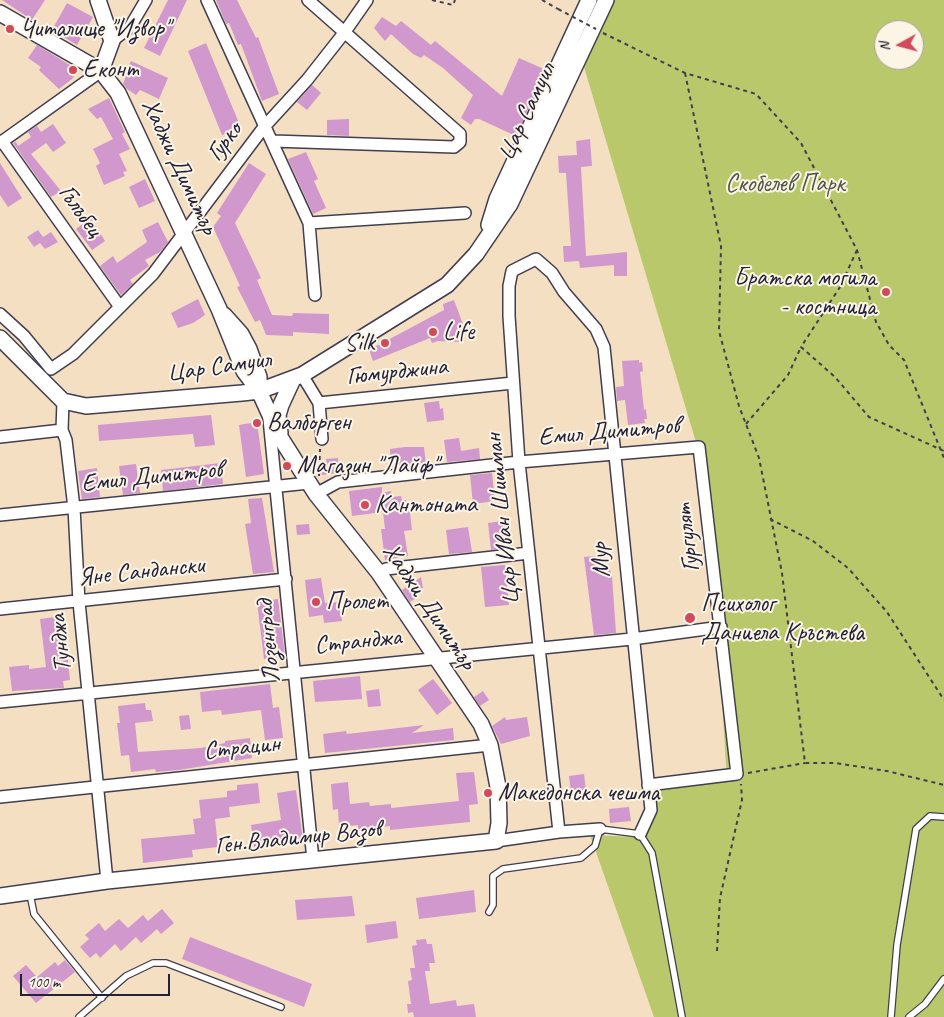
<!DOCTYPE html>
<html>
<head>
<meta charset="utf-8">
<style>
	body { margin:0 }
	#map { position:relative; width:944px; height:1017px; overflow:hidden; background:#f4dfc2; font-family:Caveat,sans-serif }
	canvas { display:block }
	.north { position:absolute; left:874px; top:20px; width:50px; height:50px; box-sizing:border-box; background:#fcf5e5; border:1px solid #a5a1a1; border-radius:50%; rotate:263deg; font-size:14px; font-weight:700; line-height:20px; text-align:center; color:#22223b }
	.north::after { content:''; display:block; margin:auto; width:18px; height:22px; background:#d1495b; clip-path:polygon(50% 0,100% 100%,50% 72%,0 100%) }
	.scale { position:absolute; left:20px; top:974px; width:150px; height:22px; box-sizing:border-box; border:2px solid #22223b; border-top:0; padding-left:6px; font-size:15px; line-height:18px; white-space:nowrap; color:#22223b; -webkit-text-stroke:4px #fcf5e5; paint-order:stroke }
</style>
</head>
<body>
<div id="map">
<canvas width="944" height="1017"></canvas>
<div class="north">N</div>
<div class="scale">100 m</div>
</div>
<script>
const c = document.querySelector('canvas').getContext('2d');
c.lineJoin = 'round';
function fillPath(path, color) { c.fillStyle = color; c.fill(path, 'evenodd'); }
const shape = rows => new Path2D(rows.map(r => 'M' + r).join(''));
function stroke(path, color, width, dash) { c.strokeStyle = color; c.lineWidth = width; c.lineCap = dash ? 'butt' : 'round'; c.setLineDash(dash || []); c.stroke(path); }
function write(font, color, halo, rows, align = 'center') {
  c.font = font + ' Caveat,sans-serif'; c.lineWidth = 4; c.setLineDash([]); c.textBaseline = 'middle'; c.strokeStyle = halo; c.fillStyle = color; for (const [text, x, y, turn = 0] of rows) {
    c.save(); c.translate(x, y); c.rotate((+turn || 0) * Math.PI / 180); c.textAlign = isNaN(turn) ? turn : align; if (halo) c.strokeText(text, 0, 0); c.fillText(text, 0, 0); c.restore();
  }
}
const green = shape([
	[608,0,944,0,944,1017,654,1017,590,835,636,837,649,792,727,780,717,622,698,449,584,67],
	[884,30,914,30,914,60,884,60]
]);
const building = shape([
	[2,0,45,0,32,20],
	[168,0,187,0,160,56,144,48],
	[216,0,237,0,256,38,258,37,279,94,262,101,241,44,238,45,229,23,226,24],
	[67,3,93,17,77,45,52,30],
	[382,17,396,26,401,21,431,45,435,41,502,96,519,58,546,70,516,136,479,119,475,119,471,125,461,118,473,95,443,68,424,55,421,58,413,54,391,34,385,41,374,28],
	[206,43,241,128,222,135,188,51],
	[37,45,78,70,72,79,59,89,41,72,39,70,41,67,28,58],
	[131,61,168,78,159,99,140,90,136,95,127,89,123,84,126,76,124,75],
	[312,85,321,93,307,110,297,102],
	[109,98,125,132,122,134,130,149,119,154,127,171,123,172,125,176,104,185,96,166,100,163,93,149,113,139,101,117,97,119,88,109],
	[349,119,349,136,327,135,327,120],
	[53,124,66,143,53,152,46,143,31,154,61,191,51,197,13,143,16,142,18,146,31,137,28,132,37,126,41,132],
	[590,139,592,166,581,167,586,256,627,252,627,276,614,276,614,265,580,268,579,261,564,262,563,246,571,246,566,173,559,173,558,156,577,155,576,141],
	[306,152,318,179,314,181,326,208,313,214,288,159],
	[0,163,22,198,8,207,0,195],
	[249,163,266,174,235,223,261,278,257,280,272,315,292,316,293,313,329,314,329,334,293,332,293,336,266,335,260,320,255,322,237,287,240,286,213,227,221,216,217,213],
	[145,179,155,201,139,208,129,187],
	[91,218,105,241,92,250,76,229],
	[158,222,168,242,160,252,145,260,149,266,130,280,133,284,121,295,100,266,113,256,117,263,147,242,142,230],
	[38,230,43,237,51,232,58,242,45,249,40,243,34,247,27,237],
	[198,299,205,315,193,323,178,328,171,313],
	[454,300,464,327,461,342,438,341,432,343,430,338,373,361,369,350,444,310,443,304],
	[639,360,639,363,642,362,643,371,640,372,644,410,646,409,647,419,644,419,645,423,628,425,625,400,617,401,616,387,624,386,622,361],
	[439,401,440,409,443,408,444,420,427,422,424,403],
	[211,415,215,445,195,447,193,434,99,441,98,425],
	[257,422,264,474,246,477,239,425],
	[459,438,461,451,479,448,480,459,447,462,444,440],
	[405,447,424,447,426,465,391,467,390,449],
	[338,458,339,473,322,475,320,464,327,464,326,459],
	[221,463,223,484,163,491,161,470],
	[136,464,140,493,123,495,119,466],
	[97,468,100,497,82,499,78,471],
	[492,473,495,501,473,504,470,475],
	[382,487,382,493,391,491,392,497,401,496,402,500,406,500,407,505,409,504,412,530,404,531,408,556,385,560,381,529,385,529,383,512,352,516,349,491],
	[262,498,274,572,253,574,245,524,251,523,248,499],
	[509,520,512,547,491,550,488,523],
	[309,524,310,534,297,535,296,525],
	[468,527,472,552,449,554,446,530],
	[605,555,606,567,609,567,612,576,616,633,594,635,584,557],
	[505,565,509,605,485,607,481,567],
	[421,577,423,588,411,590,416,598,410,602,402,590],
	[321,578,325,603,339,602,342,621,324,623,323,615,309,617,305,580],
	[278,599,285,656,264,659,257,602],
	[63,616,70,680,63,681,64,688,12,691,9,667,29,665,29,669,46,667,40,619],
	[360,676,362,699,315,702,313,681],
	[433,679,452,703,437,715,418,690],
	[270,684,273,708,279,707,283,738,265,740,261,710,222,715,221,710,202,712,200,692],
	[379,689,381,706,368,707,366,691],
	[483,691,489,700,480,706,474,697],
	[145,703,146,710,151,710,153,721,135,723,138,752,201,748,225,743,225,741,250,738,252,758,179,770,156,772,155,769,131,772,129,755,121,756,117,723,120,723,118,706],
	[189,715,191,729,181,730,179,716],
	[505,717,506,720,527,717,530,736,501,744,492,726],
	[424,725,412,733,453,728,454,740,325,753,323,734,346,731,347,734],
	[474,772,478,804,469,805,470,822,390,830,390,826,358,830,358,825,339,827,338,809,333,810,331,784,348,782,350,804,369,802,370,806,391,804,391,808,459,801,456,773],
	[584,774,586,791,571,793,569,776],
	[258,783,260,803,229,807,230,817,215,819,218,847,192,850,193,857,143,863,141,839,195,834,193,819,201,818,199,800,227,797,227,791,237,790,237,785],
	[296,790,303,839,254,847,251,825,281,820,277,793],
	[629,807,631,821,610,823,609,809],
	[474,890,476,912,419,919,416,898],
	[352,896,355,916,297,920,295,900],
	[162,909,174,923,161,934,157,929,141,943,136,937,121,951,115,944,100,958,96,953,90,958,80,947,89,939,85,935,99,923,105,931,119,919,128,928,143,915,148,921],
	[396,921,398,938,367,943,365,925],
	[190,937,312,984,304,1007,182,959],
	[426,939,427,944,432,944,435,963,429,963,430,971,425,971,430,1004,456,1000,457,1006,474,1004,476,1017,414,1017,413,1012,408,1013,407,1004,411,1004,408,981,412,980,410,968,415,968,412,946,417,945,416,940],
	[65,960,75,972,36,1003,13,976,26,965,37,977,55,962,58,966]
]);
const path = shape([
	[432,0,453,5,455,0],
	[542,0,558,9],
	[603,33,685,73,756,94,801,143,857,250,876,322,889,345,904,360,944,458],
	[685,73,721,246,719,331,739,406,759,458,782,573,805,763,835,763,887,771,944,785],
	[857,250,840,287,801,347,835,377,869,417,944,451],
	[746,424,788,375,801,347],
	[319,476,320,449],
	[770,519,813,541,848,568,887,612,944,700],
	[748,773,805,763],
	[717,951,720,898,742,800,741,784]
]);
const lane = shape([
	[30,894,34,914,102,998],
	[489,912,493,905,493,876,503,869,581,858,595,846,600,829,640,834,652,853,682,1017],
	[79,1017,126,976,153,963,166,963,281,1007],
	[891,1017,897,945,916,829,930,816,944,817],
	[909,1017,925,1004,944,979]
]);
const street = shape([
	[207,0,309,223,315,295],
	[112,41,130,27,146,0],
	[2,141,120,307],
	[273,141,454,147,460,142,460,134,308,0],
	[0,143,101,71],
	[309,223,465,213],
	[0,314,24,336,51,369,73,354,153,274,264,127,307,80,344,33,367,0],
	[302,375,319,403,513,383],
	[63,401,62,430,66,440,74,508,79,602,107,881],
	[319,403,322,439],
	[269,419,313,860],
	[0,437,62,430],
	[316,494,338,482,519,462,699,447,737,774,648,785],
	[0,515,309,483],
	[379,573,386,569,529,553],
	[0,609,286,579],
	[0,702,632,639,721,627],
	[0,797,490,745],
	[559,832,519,462,509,316,509,286,512,271,536,259,552,273,564,292,596,329,604,347,651,810,640,834],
	[496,841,559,832,600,829]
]);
const secondary = shape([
	[98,0,112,41,101,71],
	[0,13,101,71,118,93,219,309,244,371,259,391,280,437,316,494,379,573,481,724,490,745,498,787,499,823,496,841,107,881,0,896],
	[489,225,497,199,589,0],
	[224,315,241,334,249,349,259,377,259,391],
	[0,338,63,401,86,406,242,393,259,391,302,375,447,285,476,254,510,204,606,0],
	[280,433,278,415,281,405,293,379]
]);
const pathBridge = shape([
	[558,9,596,29]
]);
const markers = [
	[10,29,5,"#d1495b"],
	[73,70,5,"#d1495b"],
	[886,292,5,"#d1495b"],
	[433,332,5,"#d1495b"],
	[385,343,5,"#d1495b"],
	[257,423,5,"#d1495b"],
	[287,466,5,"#d1495b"],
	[365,505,5,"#d1495b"],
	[316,602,5,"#d1495b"],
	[690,618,6,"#d1495b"],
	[488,793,5,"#d1495b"]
];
const poiNames = [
	["Читалище \"Извор\"",20,29],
	["Еконт",83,70],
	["Братска могила",876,278,"right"],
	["- костница",876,307,"right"],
	["Life",443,332],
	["Silk",375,343,"right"],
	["Валборген",267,423],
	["Магазин \"Лайф\"",297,466],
	["Кантоната",375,505],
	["Пролет",326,602],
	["Психолог",701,604],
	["Даниела Кръстева",701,633],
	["Македонска чешма",498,793]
];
const streetNames = [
	["Цар Самуил",527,112,-65],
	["Гурко",225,142,-53],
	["Хаджи Димитър",179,167,65],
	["Гълъбец",80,211,55],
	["Цар Самуил",219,367,-8],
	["Гюмурджина",397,372,-6],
	["Емил Димитров",609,432,-5],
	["Емил Димитров",152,477,-6],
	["Цар Иван Шишман",503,519,-96],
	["Гургулят",688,538,-97],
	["Мур",601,560,-96],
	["Яне Сандански",141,572,-6],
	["Хаджи Димитър",429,607,56],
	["Лозенград",269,641,-95],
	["Странджа",358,642,-6],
	["Тунджа",61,643,-96],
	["Страцин",242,748,-6],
	["Ген.Владимир Вазов",298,838,-6]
];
const parkNames = [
	["Скобелев Парк",785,184]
];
fillPath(green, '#b8c86b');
fillPath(building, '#d198cd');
stroke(lane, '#423e4f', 8);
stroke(street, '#423e4f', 14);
stroke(secondary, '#423e4f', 18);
stroke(path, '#423e4f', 2, [4, 4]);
stroke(lane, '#fff', 5.5);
stroke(street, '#fff', 11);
stroke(secondary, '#fff', 15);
stroke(pathBridge, '#423e4f', 2, [4, 4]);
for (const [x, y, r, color] of markers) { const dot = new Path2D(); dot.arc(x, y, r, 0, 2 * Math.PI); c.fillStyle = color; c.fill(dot); stroke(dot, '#fcf5e5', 2); }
write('25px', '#22223b', '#fcf5e5', poiNames, 'left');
write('25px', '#22223b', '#fcf5e5', streetNames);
write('25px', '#4f5449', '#fcf5e5', parkNames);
</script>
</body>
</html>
